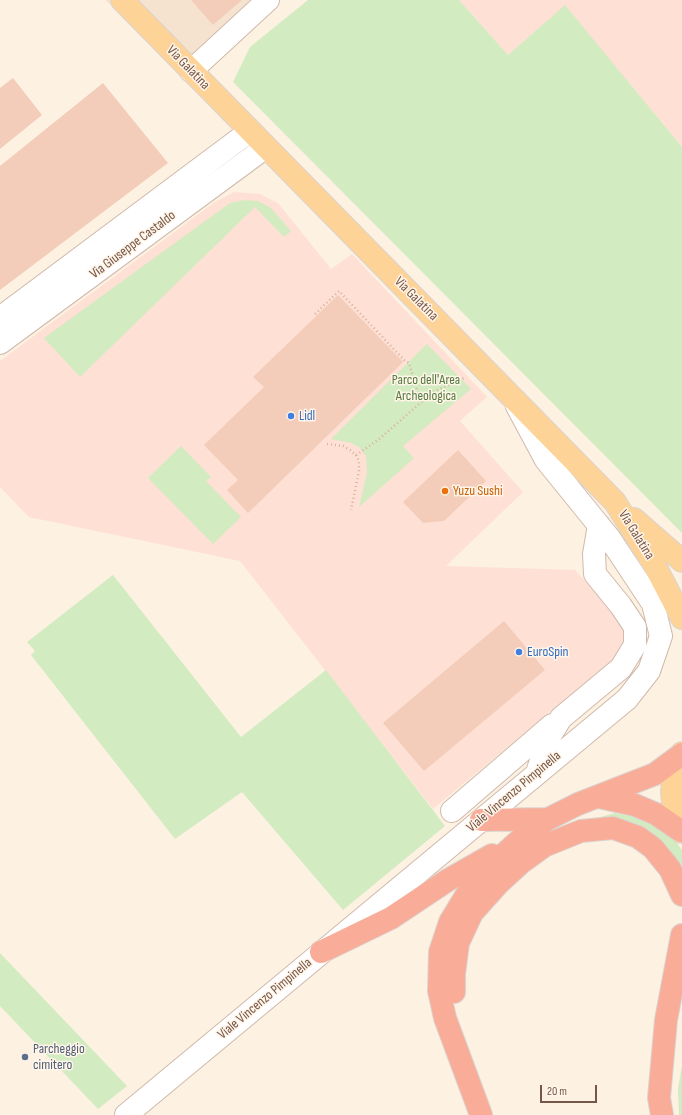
<!DOCTYPE html>
<html>
<head>
<meta charset="utf-8">
<style>
	body { margin:0 }
	#map { position:relative; width:682px; height:1115px; overflow:hidden; background:#fdf1e2; font-family:"Sofia Sans Condensed",sans-serif }
	canvas { display:block }
	.scale { position:absolute; left:540px; top:1085px; width:57px; height:18px; box-sizing:border-box; border:2px solid #755648; border-top:0; padding-left:5px; font-size:12px; line-height:14px; white-space:nowrap; color:#755648; -webkit-text-stroke:3px #fff5e9; paint-order:stroke }
</style>
</head>
<body>
<div id="map">
<canvas width="682" height="1115"></canvas>
<div class="scale">20 m</div>
</div>
<script>
const c = document.querySelector('canvas').getContext('2d');
c.lineJoin = 'round';
function fillPath(path, color) { c.fillStyle = color; c.fill(path, 'evenodd'); }
const shape = rows => new Path2D(rows.map(r => 'M' + r).join(''));
function stroke(path, color, width, dash) { c.strokeStyle = color; c.lineWidth = width; c.lineCap = dash ? 'butt' : 'round'; c.setLineDash(dash || []); c.stroke(path); }
function write(font, color, halo, rows, align = 'center') {
  c.font = font + ' "Sofia Sans Condensed",sans-serif'; c.lineWidth = 3; c.setLineDash([]); c.textBaseline = 'middle'; c.strokeStyle = halo; c.fillStyle = color; for (const [text, x, y, turn = 0] of rows) {
    c.save(); c.translate(x, y); c.rotate((+turn || 0) * Math.PI / 180); c.textAlign = isNaN(turn) ? turn : align; if (halo) c.strokeText(text, 0, 0); c.fillText(text, 0, 0); c.restore();
  }
}
const residential = shape([
	[105,0,274,0,191,71]
]);
const commercial = shape([
	[459,0,682,0,682,147,565,6,508,55],
	[234,192,260,194,278,203,331,269,352,254,487,397,460,421,523,492,446,566,575,570,630,630,627,648,433,809,240,561,29,517,0,487,0,361,215,202]
]);
const green = shape([
	[308,0,459,0,508,55,565,5,682,147,682,533,233,82,250,47],
	[244,200,258,201,271,208,291,231,284,237,255,207,80,377,44,338,230,203],
	[427,344,471,389,403,446,414,458,359,507,367,473,366,456,359,447,351,443,331,439],
	[181,446,211,477,206,481,241,517,213,544,148,478],
	[113,575,241,737,326,670,445,826,343,910,242,792,175,839,31,655,35,651,27,642],
	[615,813,647,819,669,832,682,850,682,873,678,865,582,822],
	[0,953,127,1086,98,1109,0,1006],
	[682,1065,682,1115,679,1115,678,1089]
]);
const building = shape([
	[191,0,242,0,213,25],
	[13,78,42,115,0,149,0,88],
	[103,83,168,163,0,290,0,166],
	[338,295,403,362,248,513,227,490,238,480,204,445,264,387,253,377],
	[458,450,486,481,444,521,423,523,403,502],
	[504,621,545,670,424,771,383,723]
]);
const path = shape([
	[315,314,339,291,404,360,409,363,421,403],
	[327,444,343,446,350,450,356,455,359,461,359,471,351,510],
	[356,455,378,440,433,392,464,378]
]);
const minor = shape([
	[191,71,268,0],
	[0,318,250,131],
	[0,343,266,147],
	[537,773,548,739,561,718,621,668,635,645,635,627,621,606,595,574,594,554,599,525],
	[452,811,552,725],
	[126,1115,627,699,649,671,661,636,653,604,610,539,546,460,517,406]
]);
const major = shape([
	[122,0,615,502,655,566,682,618],
	[634,519,682,561],
	[682,753,674,772,672,792,674,812,682,832]
]);
const highway = shape([
	[599,797,635,805,656,814,681,831],
	[481,820,548,819],
	[321,952,391,918,448,880,492,855],
	[454,992,454,974,458,943,472,913,498,884,522,862,544,846,581,831,613,828,638,837,653,848,670,869,682,895],
	[481,1115,445,1018,439,991,440,952,450,922,467,894,483,873,522,838,548,819,578,804,655,774,682,754],
	[662,1115,659,1098,666,1020,682,935]
]);
const markers = [
	[291,416,4,"#3f7fe0"],
	[445,491,4,"#e8710a"],
	[519,652,4,"#3f7fe0"],
	[25,1057,4,"#5c6f8a"]
];
const streetNames = [
	["Via Galatina",188,68,46],
	["Via Giuseppe Castaldo",133,245,-37],
	["Via Galatina",416,299,45],
	["Via Galatina",636,535,58],
	["Viale Vincenzo Pimpinella",514,792,-40],
	["Viale Vincenzo Pimpinella",265,999,-40]
];
const parkNames = [
	["Parco dell'Area",426,380],
	["Archeologica",426,396]
];
const shopNames = [
	["Lidl",299,416],
	["EuroSpin",527,652]
];
const foodNames = [
	["Yuzu Sushi",453,491]
];
const serviceNames = [
	["Parcheggio",33,1049],
	["cimitero",33,1065]
];
fillPath(residential, '#f5e3d0');
fillPath(commercial, '#fee0d5');
fillPath(green, '#d3ebc0');
fillPath(building, '#f3cdb9');
stroke(minor, '#d0baac', 24);
stroke(major, '#dbd3cf', 24);
stroke(highway, '#dbd3cf', 24);
stroke(path, '#d8b19c', 2.5, [1, 3]);
stroke(minor, '#fff', 22);
stroke(major, '#fdd398', 22);
stroke(highway, '#f9ac97', 22);
for (const [x, y, r, color] of markers) { const dot = new Path2D(); dot.arc(x, y, r, 0, 2 * Math.PI); c.fillStyle = color; c.fill(dot); stroke(dot, '#fff5e9', 1.5); }
write('14px', '#755648', '#fff5e9', streetNames);
write('14px', '#547b40', '#fff5e9', parkNames);
write('14px', '#366cbe', '#fff5e9', shopNames, 'left');
write('14px', '#c56008', '#fff5e9', foodNames, 'left');
write('14px', '#4e5e75', '#fff5e9', serviceNames, 'left');
</script>
</body>
</html>
